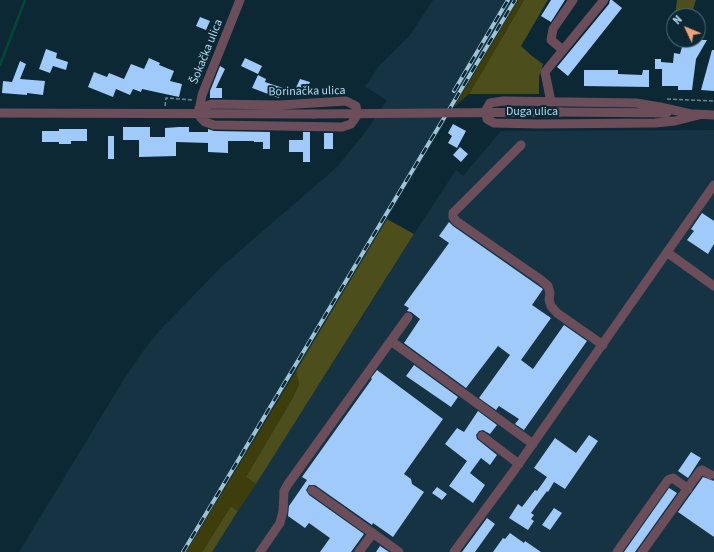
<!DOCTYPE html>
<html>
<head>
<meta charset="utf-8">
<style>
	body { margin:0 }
	#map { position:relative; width:714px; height:552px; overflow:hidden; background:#0c2834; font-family:"Source Sans 3",sans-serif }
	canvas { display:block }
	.north { position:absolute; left:666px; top:8px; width:40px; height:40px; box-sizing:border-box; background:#0c2834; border:1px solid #4f707f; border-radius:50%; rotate:314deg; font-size:11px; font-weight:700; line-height:16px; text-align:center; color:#b4dbf0 }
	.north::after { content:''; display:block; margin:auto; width:14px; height:18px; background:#efa376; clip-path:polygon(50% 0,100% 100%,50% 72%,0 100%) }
</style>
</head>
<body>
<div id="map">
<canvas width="714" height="552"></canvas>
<div class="north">N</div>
</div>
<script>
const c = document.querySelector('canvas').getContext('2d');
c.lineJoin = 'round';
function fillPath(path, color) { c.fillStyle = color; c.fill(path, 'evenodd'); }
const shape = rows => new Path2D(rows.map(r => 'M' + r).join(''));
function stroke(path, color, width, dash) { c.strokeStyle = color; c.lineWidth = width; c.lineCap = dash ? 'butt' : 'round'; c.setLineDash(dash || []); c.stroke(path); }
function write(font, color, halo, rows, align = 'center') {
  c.font = font + ' "Source Sans 3",sans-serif'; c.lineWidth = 4; c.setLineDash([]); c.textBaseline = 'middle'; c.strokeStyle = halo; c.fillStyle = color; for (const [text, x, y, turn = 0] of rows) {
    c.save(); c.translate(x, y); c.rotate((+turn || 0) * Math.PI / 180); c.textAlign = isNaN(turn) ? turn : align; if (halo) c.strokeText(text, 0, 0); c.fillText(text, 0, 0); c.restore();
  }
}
const built = shape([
	[433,0,518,0,337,302,186,552,19,552,124,379,144,350,159,331,221,267,337,167,367,130,387,100,365,87,378,67,410,35],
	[714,130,714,552,212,552,366,311,414,234,456,170,463,176,501,131]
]);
const green = shape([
	[518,0,524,0,469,94,454,107],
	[296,371,299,383,292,399,246,477,256,484,238,511,231,506,202,552,186,552]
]);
const forest = shape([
	[524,0,548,0,521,46,532,56,543,64,539,77,539,94,469,94],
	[677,0,696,0,691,16,675,16],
	[387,219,414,234,256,484,246,477,292,399,299,384,296,371],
	[231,506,238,511,212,552,202,552]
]);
const stream = shape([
	[0,65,25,0]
]);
const building = shape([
	[551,0,565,0,551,22,541,16],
	[610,0,612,0,622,8,568,76,557,67,609,4],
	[200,17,210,21,206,30,196,26],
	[684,40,707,40,696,59,692,90,678,90,678,86,662,86,662,69,655,69,655,59,661,59,661,62,673,63,674,53,680,54],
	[46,49,57,53,56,58,68,62,66,70,53,66,50,73,39,69],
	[712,50,714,50,714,91,701,90],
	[149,58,160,63,159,65,174,71,170,81,182,84,179,97,142,89,141,92,133,89,130,95,116,89,113,97,88,87,94,72,107,77,109,73,124,79,131,64,144,69],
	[245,58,262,66,258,74,241,66],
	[20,61,26,64,20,79,45,81,43,95,27,93,27,95,2,93,3,81,12,82],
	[220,66,225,69,216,88,222,88,222,98,210,98,210,91],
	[584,70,618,70,618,74,642,75,643,70,649,70,649,87,584,86],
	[258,75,266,79,265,82,283,88,279,98,252,88],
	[300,79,310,82,304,96,294,92],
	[453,124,466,131,457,148,448,143,452,136,448,133],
	[123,127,150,127,150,137,165,137,165,128,179,127,189,127,189,132,208,132,208,129,214,131,270,132,270,149,263,149,263,142,254,142,254,141,228,141,228,153,208,152,208,143,176,142,176,156,139,157,139,140,123,140],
	[59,129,87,129,87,141,71,141,71,144,59,144,59,142,42,142,42,131,59,131],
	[303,132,310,132,310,162,303,162,303,152,289,152,289,140,303,140],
	[324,133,333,133,333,149,324,149],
	[108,136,114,136,114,159,108,159],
	[460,147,468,154,461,162,453,155],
	[702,213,714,221,714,244,708,254,687,240,694,231,691,229],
	[449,222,453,226,543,289,532,305,551,318,521,360,533,369,564,325,587,341,524,430,515,424,519,419,499,406,496,410,479,398,510,355,498,346,466,388,404,343,420,319,411,312,407,311,409,308,404,305,449,243,439,236],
	[414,365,458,397,451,407,406,376],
	[377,370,443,419,404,474,411,479,412,484,424,492,393,537,373,523,372,525,315,485,309,485,306,490,309,495,364,534,351,552,320,552,330,538,309,523,305,528,288,516,289,506,307,480,302,477,372,379,371,378],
	[478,411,497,425,490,434,483,430,479,431,476,435,477,439,497,455,490,465,481,458,470,473,485,485,473,503,449,486,467,461,445,444,457,428,464,432],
	[589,435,598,441,565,489,554,482,548,492,547,491,531,513,534,515,531,519,534,521,528,530,509,518,518,504,522,507,535,490,537,491,547,477,534,468,555,438,576,453],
	[691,452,701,458,688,478,678,471],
	[703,477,714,481,714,537,678,512],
	[437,487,447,494,442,500,432,493],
	[669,488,677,493,635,552,624,552],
	[554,508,562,513,550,530,542,525],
	[487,518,495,524,475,552,462,552],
	[510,533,524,543,525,541,541,552,493,552,503,538,505,539],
	[380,546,389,552,376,552]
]);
const path = shape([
	[667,99,714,101],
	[165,106,166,98,193,100]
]);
const minor = shape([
	[563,50,551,40,553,29,573,0],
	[551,102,545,72,604,0],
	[199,111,202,95,240,0],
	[560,112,667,113],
	[0,113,314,114],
	[198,114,201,118,205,122,214,125,342,127,351,124,356,117,357,112,356,106,346,101,280,105,212,104,199,108],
	[691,114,660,107,636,103,503,101,490,103,486,110,486,114,487,119,494,123,539,124,655,123,675,121,699,115],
	[694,114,714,115],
	[521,145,453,213,453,217,456,221,541,280,548,286,550,293,549,300,551,306,557,313,603,345],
	[668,253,714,286],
	[391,341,533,444],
	[482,436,519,464],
	[312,490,399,552],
	[260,552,280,523,283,511,284,491,288,484,408,317],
	[359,552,373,533],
	[454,552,513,472,714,185],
	[617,552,668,480,673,478,688,489],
	[642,552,700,471,702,470,711,475]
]);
const rail = shape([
	[454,91,508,0],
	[183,552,515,0]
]);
const minorBridge = shape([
	[314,114,560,112]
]);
const streetNames = [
	["Šokačka ulica",207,52,-68],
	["Borinačka ulica",307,92,-1],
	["Duga ulica",532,112]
];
fillPath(built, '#153343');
fillPath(green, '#3d3e0b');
fillPath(forest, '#4c4e1b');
stroke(stream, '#004938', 2.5);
fillPath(building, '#9fcaf9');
stroke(path, '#688a9b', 1.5, [4, 2]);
stroke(minor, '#6c4e5b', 9);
stroke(rail, '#9dc3d7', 4);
stroke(rail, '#0c2834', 2.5, [8]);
stroke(minorBridge, '#6c4e5b', 9);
write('12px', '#b4dbf0', '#0c2834', streetNames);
</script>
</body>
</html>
